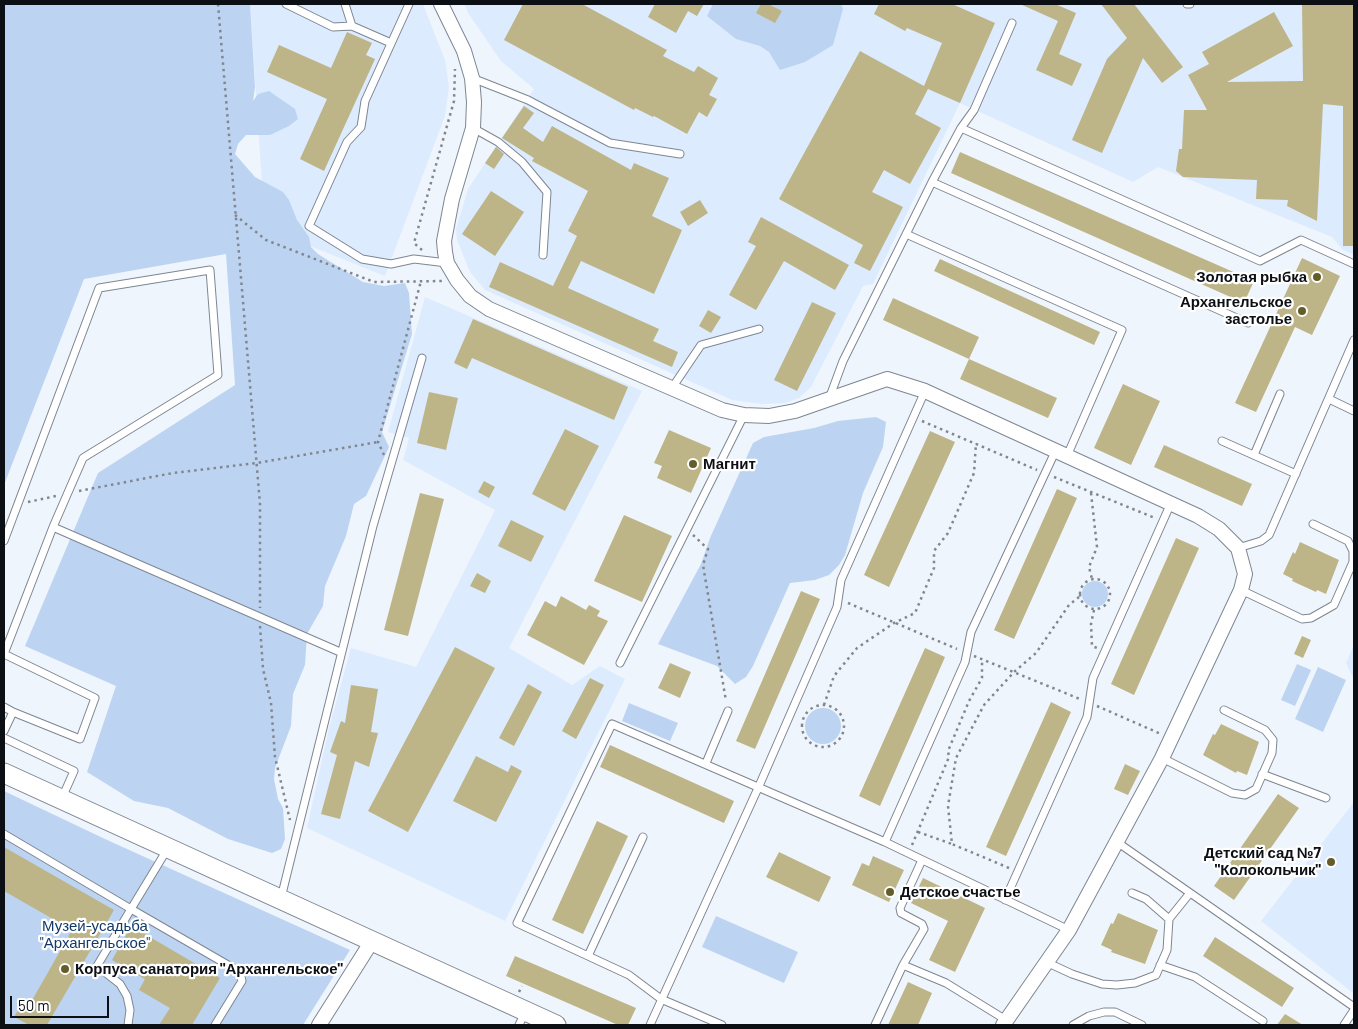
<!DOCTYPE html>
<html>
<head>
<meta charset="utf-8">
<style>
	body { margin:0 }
	#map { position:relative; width:1358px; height:1029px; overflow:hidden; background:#eff5fd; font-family:Barlow,sans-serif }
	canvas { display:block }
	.frame { position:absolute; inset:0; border:5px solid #0c0f14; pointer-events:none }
	.scale { position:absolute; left:10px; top:996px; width:99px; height:22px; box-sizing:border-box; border:2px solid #0c0f14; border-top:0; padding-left:6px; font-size:15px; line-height:18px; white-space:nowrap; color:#0c0f14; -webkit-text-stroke:4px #fff; paint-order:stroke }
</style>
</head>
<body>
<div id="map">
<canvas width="1358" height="1029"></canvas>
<div class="frame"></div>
<div class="scale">50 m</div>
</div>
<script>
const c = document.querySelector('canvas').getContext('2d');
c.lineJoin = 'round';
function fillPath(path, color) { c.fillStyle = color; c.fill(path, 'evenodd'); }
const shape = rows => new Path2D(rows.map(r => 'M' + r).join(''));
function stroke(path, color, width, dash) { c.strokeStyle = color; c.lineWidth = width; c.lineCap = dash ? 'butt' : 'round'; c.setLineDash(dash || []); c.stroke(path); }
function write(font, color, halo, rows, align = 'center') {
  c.font = font + ' Barlow,sans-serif'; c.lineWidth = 4.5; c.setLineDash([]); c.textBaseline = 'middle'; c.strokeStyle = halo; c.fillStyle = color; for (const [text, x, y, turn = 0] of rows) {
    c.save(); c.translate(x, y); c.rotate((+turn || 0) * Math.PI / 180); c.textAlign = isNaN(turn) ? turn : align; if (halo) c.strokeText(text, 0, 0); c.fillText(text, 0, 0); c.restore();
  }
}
const built = shape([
	[250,4,423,4,445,60,449,87,445,116,385,276,265,228],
	[464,4,1354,4,1354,255,1343,250,1332,237,1158,167,1133,182,960,103,873,284,863,286,811,387,799,398,785,403,762,404,732,400,485,290,470,272,457,240,456,229,468,189,534,89,501,61,468,13],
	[425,297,642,391,509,648,572,685,600,666,625,679,505,921,307,828,329,728,351,648,416,667,495,510,403,460,409,438,388,432],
	[1354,645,1354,680,1346,663],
	[1354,802,1354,991,1353,993,1261,921]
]);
const green = shape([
	[4,4,250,4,255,87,253,101,258,94,269,91,295,109,298,119,289,126,270,135,246,135,238,144,235,154,255,177,283,192,289,200,297,220,309,237,311,247,318,254,363,282,384,286,405,283,409,293,412,334,382,432,389,447,366,496,354,504,346,536,325,586,323,606,307,634,305,665,293,694,291,726,275,768,274,779,278,799,283,808,285,839,281,849,272,853,228,839,168,808,134,801,87,772,116,686,25,646,98,473,235,385,226,254,84,279,4,485],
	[713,4,841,4,843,9,833,45,805,62,780,70,769,52,760,46,736,39,707,16],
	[876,417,886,422,883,447,863,493,845,555,839,565,829,575,815,580,790,583,753,666,746,677,735,684,717,666,658,644,701,564,710,538,753,443,764,437,814,428,838,421],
	'1082 594a13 13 0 1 1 26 0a13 13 0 1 1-26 0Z',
	[1297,664,1311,670,1295,706,1281,700],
	[1318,667,1346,680,1323,732,1295,719],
	[629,703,678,723,670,741,622,721],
	'805 726a18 18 0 1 1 36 0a18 18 0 1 1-36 0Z',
	[4,791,105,839,350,950,303,1025,4,1025],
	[716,916,798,952,784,983,702,947]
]);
const building = shape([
	[523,4,582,4,667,50,663,56,694,72,698,66,718,78,709,95,717,99,707,117,699,112,687,134,654,116,653,117,635,108,634,110,504,40],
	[655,4,704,4,697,16,688,11,676,33,648,17],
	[761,4,768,4,782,11,775,23,756,13],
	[879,4,952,4,995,23,960,103,928,89,915,114,941,128,910,184,884,170,872,192,903,207,870,271,854,263,863,245,779,199,860,51,924,86,942,43,907,28,905,31,874,14],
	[1020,4,1055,4,1076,13,1059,54,1082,64,1072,86,1036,70,1058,21],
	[1101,4,1134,4,1183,67,1162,83,1143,58,1102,153,1072,140,1107,59,1127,38],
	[1302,4,1354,4,1354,246,1343,246,1343,106,1323,104,1317,221,1287,206,1288,200,1256,199,1257,180,1183,177,1176,171,1179,149,1182,149,1184,110,1207,110,1188,75,1209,64,1202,52,1274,12,1293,46,1227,82,1303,81],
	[347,32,372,43,366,55,375,59,324,171,300,159,327,99,267,72,279,45,331,68],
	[524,106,534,113,523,128,543,142,552,126,631,170,634,163,669,178,652,216,682,230,654,294,581,261,568,288,659,329,653,341,678,352,672,367,489,287,500,262,553,286,577,236,568,231,588,191,532,161,534,158,502,138],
	[496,147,504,154,494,169,485,163],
	[960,152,1254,281,1244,303,951,173],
	[491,191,524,212,495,256,462,234],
	[700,200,708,213,688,226,680,212],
	[761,217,849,265,835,290,784,261,756,310,729,295,756,246,748,242],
	[1302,258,1340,276,1312,335,1295,327,1256,412,1235,403],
	[940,259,1100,332,1094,345,934,271],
	[893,298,979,337,969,359,883,320],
	[812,302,836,313,797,391,774,380],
	[708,310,721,317,711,333,699,326],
	[473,319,628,387,614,420,472,358,467,369,454,363],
	[969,359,1057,398,1048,418,960,379],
	[1123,384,1160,401,1131,465,1094,448],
	[429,392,458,398,446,450,417,443],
	[565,429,599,446,565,511,532,494],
	[669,430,711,448,691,493,657,478,662,466,654,463],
	[930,431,955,442,889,587,864,575],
	[1164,445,1252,484,1242,506,1154,467],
	[484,481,495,487,489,498,478,492],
	[1057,489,1077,498,1014,639,994,630],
	[420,493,444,499,408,636,384,630],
	[624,515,672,536,642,602,594,581],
	[511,520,544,536,531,562,498,546],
	[1176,538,1199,548,1134,695,1111,684],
	[1300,542,1339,560,1326,594,1317,590,1316,592,1292,581,1293,579,1283,574,1293,552,1295,554],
	[477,573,491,581,485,593,470,586],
	[801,591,820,599,755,749,736,741],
	[561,596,586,610,589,605,600,611,597,616,608,621,584,665,527,635,545,601,556,607],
	[1302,636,1311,640,1303,658,1294,654],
	[455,647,495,668,408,832,368,811],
	[925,648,945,657,880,806,859,796],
	[670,663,691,672,680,698,658,688],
	[590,678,604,685,576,739,562,731],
	[528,684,542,692,514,746,499,738],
	[351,685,378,689,371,732,378,733,369,767,355,761,340,819,321,814,337,755,330,752,341,721,345,723],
	[1051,702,1071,712,1006,856,986,847],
	[1221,724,1259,742,1247,775,1237,771,1236,773,1203,755,1213,734,1215,735],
	[610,745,734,801,724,823,600,767],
	[476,756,508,772,511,765,522,771,496,822,453,801],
	[1125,764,1140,771,1128,795,1114,789],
	[1278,794,1299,808,1234,900,1214,886],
	[597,821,628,836,583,934,552,920],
	[4,847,114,910,47,1025,29,1025,14,1017,20,1007,26,1011,72,930,4,891],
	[779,852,831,877,819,902,766,877],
	[873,856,904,870,889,902,852,885,862,863,869,866],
	[923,878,985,908,955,972,929,960,948,921,911,903],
	[1118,913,1158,930,1145,964,1111,952,1112,950,1101,945,1111,923,1113,924],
	[131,926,220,978,192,1025,159,1025,170,1008,139,990,145,979,112,960],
	[1215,937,1294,988,1282,1007,1203,956],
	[515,956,636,1008,628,1025,618,1025,506,976],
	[908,982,932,993,918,1025,888,1025],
	[1285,1014,1303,1025,1277,1025]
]);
const path = shape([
	[218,4,260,504,260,608],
	[235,215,266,240,374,282,442,281],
	[422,250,414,243,454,101,455,69],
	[922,421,1037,470],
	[384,455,378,442,421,281],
	[1054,477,1155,518],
	[79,491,173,473,257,463,378,442],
	[1091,493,1097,547,1089,567,1092,579],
	[28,502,56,496],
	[693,535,708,549,703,565,726,701],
	'1080 594a15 15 0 1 1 30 0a15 15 0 1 1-30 0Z',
	[848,603,957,649],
	[1094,610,1091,624,1092,646,1097,648],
	[260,626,263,669,271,703,275,757,290,820],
	[974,656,1080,699],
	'802 726a21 21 0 1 1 42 0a21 21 0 1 1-42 0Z',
	[824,705,834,676,857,648,894,623,915,613,934,568,934,551,948,533,974,473,976,443],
	[1097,706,1161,734],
	[918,832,952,844],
	[912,845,949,757,948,751,969,701,982,678,982,659],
	[1009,868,952,844,948,806,956,758,984,705,1014,672,1036,653,1069,605,1079,597],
	[519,992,522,986]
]);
const lane = shape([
	[286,4,333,27,352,26],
	[345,4,352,26,391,43],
	[409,4,365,101,361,127,347,142,309,226,362,259,391,264,414,259,447,263],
	[1187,4,1190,4],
	[472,78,528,100,610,143,680,154],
	[473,128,498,142,522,162,547,192,543,255],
	[961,128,1260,261,1301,240,1354,264],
	[932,182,1248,323],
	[906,234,1122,330,1067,456],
	[672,388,701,345,759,329],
	[829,399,843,361,932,182,961,128,974,110,1012,23],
	[1329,399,1354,411],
	[1222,441,1296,474],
	[1254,455,1280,394],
	[4,541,99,288,210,270,218,375,83,458,53,527,340,652],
	[1238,548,1261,541,1269,535,1354,340],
	[1241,590,1302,619,1311,618,1334,605,1353,562,1353,551,1348,541,1313,524],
	[4,654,95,698,80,739,13,712],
	[4,654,53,527],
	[620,663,744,415],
	[4,707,13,712,4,731],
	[4,738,74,771,62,798],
	[1162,758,1232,793,1245,795,1256,789,1272,753,1273,740,1265,730,1224,710],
	[706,763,728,711],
	[1262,774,1326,798],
	[4,834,131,909,168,848],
	[885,842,965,662,971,632,1055,452],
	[1117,842,1354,1007],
	[1132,893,1146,899,1169,919],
	[281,898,373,526,422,358],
	[1005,900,1087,717,1093,678,1171,503],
	[588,956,643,837],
	[1046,962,1072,974,1102,984,1117,985,1135,983,1156,975,1167,950,1169,919,1190,893],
	[903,965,946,983,1006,1020],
	[1160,965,1195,977,1263,1021],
	[128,1025,130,1010,127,996,120,984,97,966,131,909,240,972,242,981,215,1025],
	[519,1025,525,1012],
	[650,1025,759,786,837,607,841,580,925,391],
	[722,1025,661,999,629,975,517,923,612,724,885,842,1069,930],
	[875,1025,903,965,924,929,922,924,901,913,900,908,922,860],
	[1073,1025,1089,1016,1104,1012,1115,1012,1142,1025],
	[1344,1025,1354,1010]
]);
const street = shape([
	[441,4,464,51,472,78,474,102,473,128,452,199,444,241,445,252,447,263,457,280,470,296,489,309,722,410,744,415,769,416,795,411,887,379,925,391,1198,516,1219,529,1238,548,1245,574,1241,590,1162,758,1069,930,1003,1025],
	[319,1025,372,941]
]);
const secondary = shape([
	[4,773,556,1025]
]);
const markers = [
	[1317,277,5,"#645c29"],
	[1302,311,5,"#645c29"],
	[693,464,5,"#645c29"],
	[1331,862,5,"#645c29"],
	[890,892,5,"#645c29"],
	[65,969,5,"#645c29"]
];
const poiNames = [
	["Золотая рыбка",1307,277],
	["Архангельское",1292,302],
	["застолье",1292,319],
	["Магнит",703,464,"left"],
	["Детский сад №7",1321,853],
	["\"Колокольчик\"",1321,870],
	["Детское счастье",900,892,"left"],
	["Корпуса санатория \"Архангельское\"",75,969,"left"]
];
const parkNames = [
	["Музей-усадьба",95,926],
	["\"Архангельское\"",95,943]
];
fillPath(built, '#dcebfe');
fillPath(green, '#bcd4f2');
fillPath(building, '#bdb587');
stroke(lane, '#7e8692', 9);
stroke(street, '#7e8692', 16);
stroke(secondary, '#7e8692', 21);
stroke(path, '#82868d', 2.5, [2.5, 4]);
stroke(lane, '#fff', 7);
stroke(street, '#fff', 14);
stroke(secondary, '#fff', 19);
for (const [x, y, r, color] of markers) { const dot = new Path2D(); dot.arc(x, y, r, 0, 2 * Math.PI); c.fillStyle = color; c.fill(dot); stroke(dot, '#fff', 2); }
write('bold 15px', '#0c0f14', '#fff', poiNames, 'right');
write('15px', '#123967', '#fff', parkNames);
</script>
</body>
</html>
